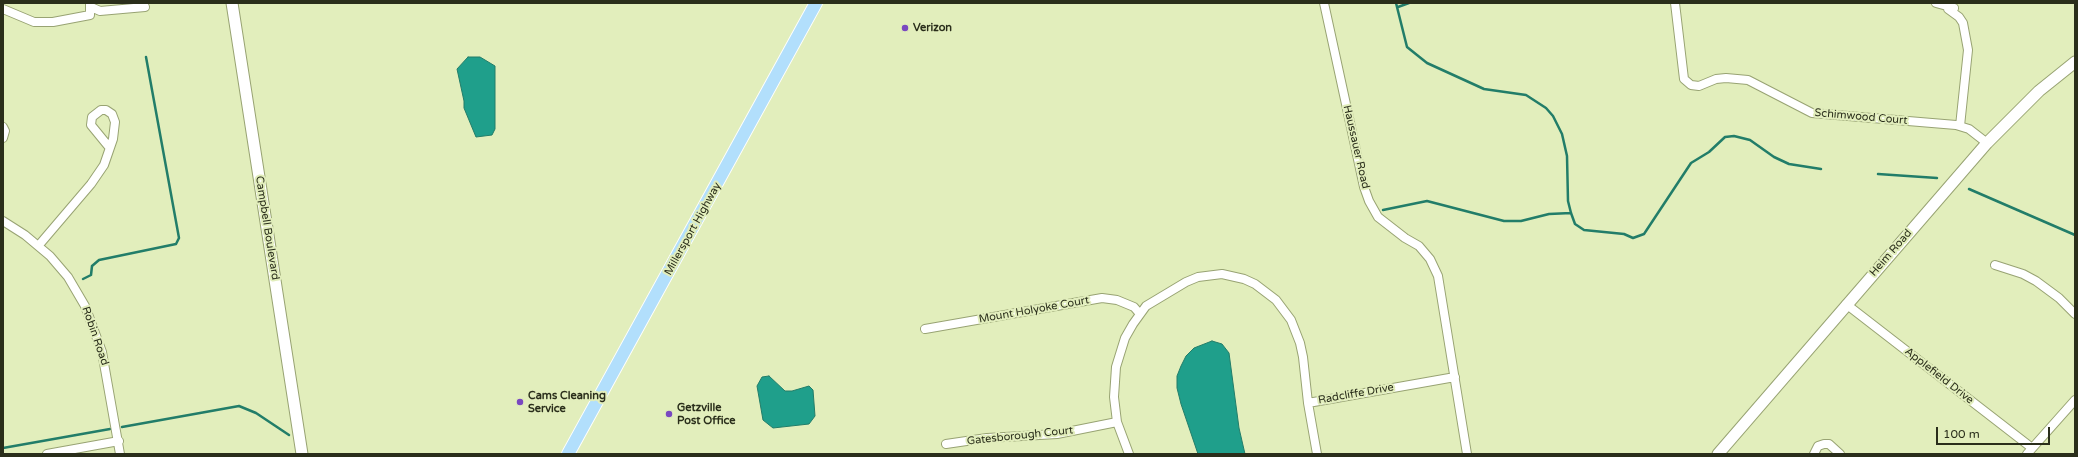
<!DOCTYPE html>
<html>
<head>
<meta charset="utf-8">
<style>
	body { margin:0 }
	#map { position:relative; width:2078px; height:457px; overflow:hidden; background:#e2eebc; font-family:"Varela Round",sans-serif }
	canvas { display:block }
	.frame { position:absolute; inset:0; border:4px solid #2a2e1b; pointer-events:none }
	.scale { position:absolute; left:1936px; top:427px; width:114px; height:18px; box-sizing:border-box; border:2px solid #2a2e1b; border-top:0; padding-left:5px; font-size:12px; line-height:14px; white-space:nowrap; color:#2a2e1b; -webkit-text-stroke:3px #e2eebc; paint-order:stroke }
</style>
</head>
<body>
<div id="map">
<canvas width="2078" height="457"></canvas>
<div class="frame"></div>
<div class="scale">100 m</div>
</div>
<script>
const c = document.querySelector('canvas').getContext('2d');
c.lineJoin = 'round';
function fillPath(path, color) { c.fillStyle = color; c.fill(path, 'evenodd'); }
const shape = rows => new Path2D(rows.map(r => 'M' + r).join(''));
function stroke(path, color, width, dash) { c.strokeStyle = color; c.lineWidth = width; c.lineCap = dash ? 'butt' : 'round'; c.setLineDash(dash || []); c.stroke(path); }
function write(font, color, halo, rows, align = 'center') {
  c.font = font + ' "Varela Round",sans-serif'; c.lineWidth = 4; c.setLineDash([]); c.textBaseline = 'middle'; c.strokeStyle = halo; c.fillStyle = color; for (const [text, x, y, turn = 0] of rows) {
    c.save(); c.translate(x, y); c.rotate((+turn || 0) * Math.PI / 180); c.textAlign = isNaN(turn) ? turn : align; if (halo) c.strokeText(text, 0, 0); c.fillText(text, 0, 0); c.restore();
  }
}
const water = shape([
	[468,57,480,57,495,66,495,129,492,135,476,137,464,108,464,101,457,69,468,57],
	[1212,341,1222,344,1229,353,1239,428,1245,454,1198,454,1181,404,1177,388,1177,376,1181,366,1186,356,1194,348,1212,341],
	[769,376,785,391,792,391,809,386,813,390,815,416,809,424,773,428,763,420,757,386,762,377,769,376]
]);
const stream = shape([
	[1396,3,1407,47,1427,63,1484,89,1526,95,1546,108,1553,116,1562,134,1567,156,1568,201,1571,213,1575,224,1584,230,1624,234,1633,238,1644,234,1691,163,1709,152,1725,137,1734,136,1750,140,1774,157,1789,164,1821,169],
	[1398,7,1409,3],
	[1878,174,1937,178],
	[1969,189,2075,235],
	[1383,210,1427,201,1504,221,1521,221,1549,214,1571,213],
	[83,279,91,275,92,266,99,260,176,244,179,238,146,57],
	[122,427,239,406,256,413,289,435],
	[3,448,110,429]
]);
const street = shape([
	[1324,3,1364,187,1369,201,1378,217,1405,238,1419,246,1430,259,1438,276,1467,454],
	[1675,3,1684,79,1691,85,1699,86,1716,79,1726,78,1748,80,1812,113,1956,125,1969,129,1987,143],
	[1936,3,1954,8],
	[91,7,100,11,145,7],
	[1954,8,1948,9,1959,17,1963,23,1968,50,1960,126],
	[3,9,34,22,53,22,90,15,90,3],
	[3,127,5,131,3,138],
	[3,221,25,235,50,256,68,277,85,306,102,352,120,454],
	[39,245,91,184,104,165,113,139,115,122,112,114,106,110,101,110,92,117,91,125,109,147],
	[1995,265,2023,274,2036,281,2059,298,2075,314],
	[1846,304,2032,448],
	[925,329,1102,298,1117,300,1134,307,1140,314],
	[1308,403,1455,377],
	[946,444,987,438,1057,434,1117,422],
	[47,454,119,441],
	[1129,454,1117,422,1114,397,1116,367,1125,338,1133,324,1146,306,1186,282,1198,277,1222,274,1244,279,1255,284,1276,300,1291,320,1300,343,1303,357,1308,403,1317,454],
	[1814,454,1818,446,1824,444,1829,444,1840,454],
	[2027,454,2075,400]
]);
const secondary = shape([
	[232,3,302,454],
	[1718,454,1987,143,2039,91,2075,62]
]);
const primary = shape([
	[568,454,816,3]
]);
const markers = [
	[905,28,4,"#7948c0"],
	[520,402,4,"#7948c0"],
	[669,414,4,"#7948c0"]
];
const poiNames = [
	["Verizon",913,28],
	["Cams Cleaning",528,396],
	["Service",528,409],
	["Getzville",677,408],
	["Post Office",677,421]
];
const streetNames = [
	["Schimwood Court",1861,117,5],
	["Haussauer Road",1356,147,77],
	["Campbell Boulevard",267,228,81],
	["Millersport Highway",693,229,-61],
	["Heim Road",1891,253,-49],
	["Mount Holyoke Court",1034,310,-10],
	["Robin Road",95,336,71],
	["Applefield Drive",1939,376,38],
	["Radcliffe Drive",1356,394,-10],
	["Gatesborough Court",1020,436,-6]
];
fillPath(water, '#1f9f8b');
stroke(water, '#227d69', 1);
stroke(stream, '#227d69', 2.5);
stroke(street, '#98a373', 10);
stroke(secondary, '#98a373', 13);
stroke(primary, '#fff', 14);
stroke(street, '#fff', 8);
stroke(secondary, '#fff', 11);
stroke(primary, '#b2dffc', 12);
for (const [x, y, r, color] of markers) { const dot = new Path2D(); dot.arc(x, y, r, 0, 2 * Math.PI); c.fillStyle = color; c.fill(dot); stroke(dot, '#e2eebc', 1.5); }
write('bold 11px', '#2a2e1b', '#e2eebc', poiNames, 'left');
write('11px', '#2a2e1b', '#e2eebc', streetNames);
</script>
</body>
</html>
